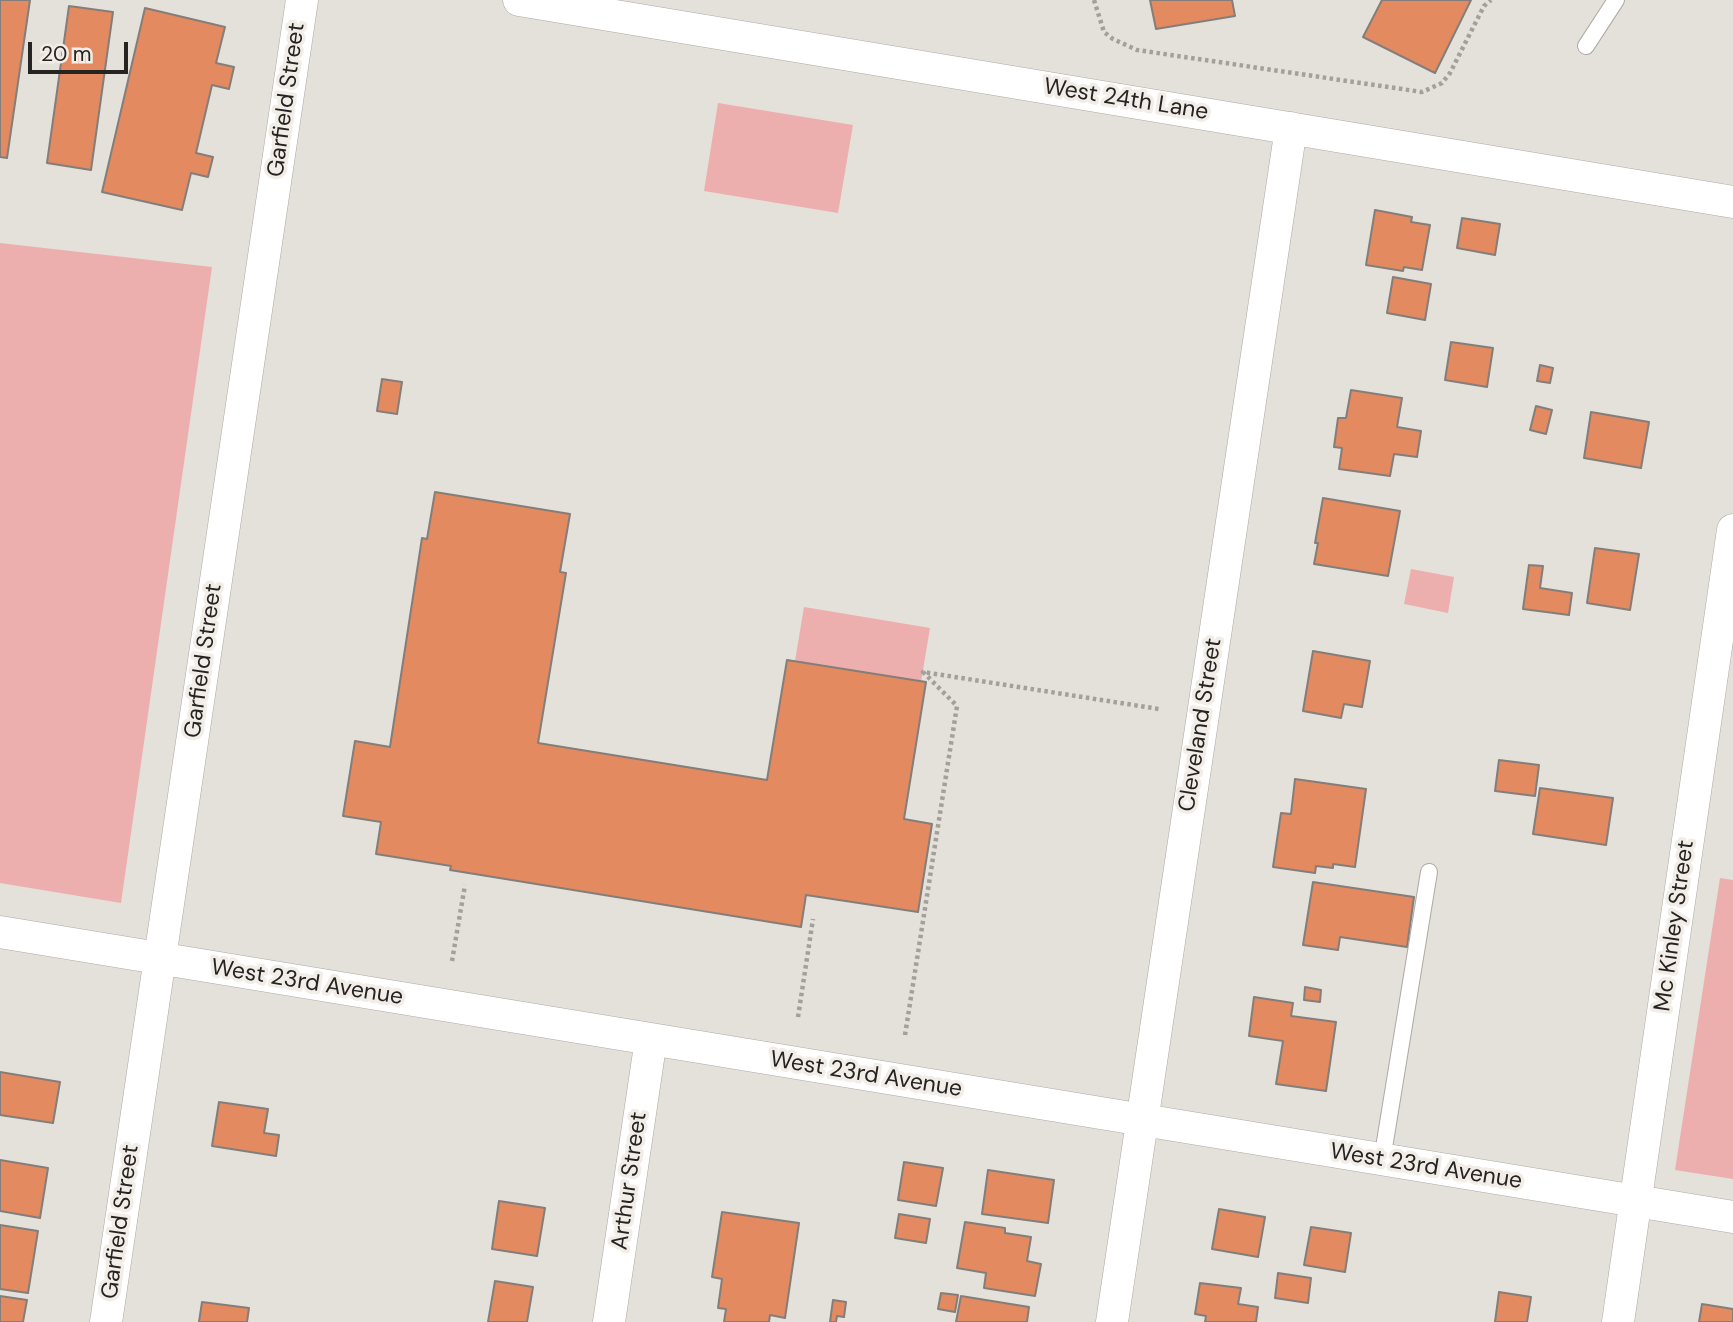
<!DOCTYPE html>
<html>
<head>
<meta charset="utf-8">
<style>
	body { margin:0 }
	#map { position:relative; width:1733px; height:1322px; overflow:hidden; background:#e4e0da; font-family:"DM Sans",sans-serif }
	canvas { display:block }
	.scale { position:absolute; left:28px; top:42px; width:100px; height:32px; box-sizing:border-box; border:4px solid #262422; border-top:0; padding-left:9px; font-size:21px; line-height:24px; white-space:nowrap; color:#262422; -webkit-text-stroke:5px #f2ede7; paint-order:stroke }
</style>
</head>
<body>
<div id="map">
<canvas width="1733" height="1322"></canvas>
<div class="scale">20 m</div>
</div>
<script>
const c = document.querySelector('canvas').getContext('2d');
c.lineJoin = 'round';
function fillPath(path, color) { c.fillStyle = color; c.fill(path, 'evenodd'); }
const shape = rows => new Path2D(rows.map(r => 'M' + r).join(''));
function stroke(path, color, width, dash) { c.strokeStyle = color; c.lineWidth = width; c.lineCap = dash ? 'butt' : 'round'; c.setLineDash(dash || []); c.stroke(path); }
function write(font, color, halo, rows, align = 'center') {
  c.font = font + ' "DM Sans",sans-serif'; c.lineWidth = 7; c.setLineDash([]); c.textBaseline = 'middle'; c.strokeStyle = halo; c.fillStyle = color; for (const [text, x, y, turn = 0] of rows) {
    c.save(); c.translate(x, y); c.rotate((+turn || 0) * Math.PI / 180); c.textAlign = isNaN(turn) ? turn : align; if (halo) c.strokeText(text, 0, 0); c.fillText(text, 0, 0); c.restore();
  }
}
const green = shape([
	[718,103,853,125,838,213,704,191],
	[0,243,212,267,121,903,0,883],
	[1411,569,1454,577,1448,613,1404,604],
	[804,607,930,628,921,682,795,661],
	[1720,878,1733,880,1733,1179,1675,1170]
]);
const building = shape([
	[0,0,30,0,7,158,0,157,0,0],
	[1150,0,1232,0,1235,16,1156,29,1150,0],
	[1382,0,1471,0,1435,73,1363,37,1382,0],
	[69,6,113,12,91,170,47,163,69,6],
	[145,8,225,27,216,63,234,67,229,89,212,85,196,153,213,157,208,177,191,173,182,210,102,192,145,8],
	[1375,210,1412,217,1411,222,1430,225,1422,270,1404,267,1403,271,1366,265,1375,210],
	[1462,218,1500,224,1495,255,1457,248,1462,218],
	[1393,277,1431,284,1425,320,1387,313,1393,277],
	[1451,342,1493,348,1487,387,1445,380,1451,342],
	[1540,365,1553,368,1550,383,1537,381,1540,365],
	[382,379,402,382,397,414,377,411,382,379],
	[1351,390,1402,398,1397,427,1421,431,1417,457,1394,454,1390,476,1339,469,1342,448,1334,447,1338,418,1346,418,1351,390],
	[1536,406,1552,410,1546,434,1530,430,1536,406],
	[1591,412,1649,422,1641,468,1584,458,1591,412],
	[435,492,570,514,560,572,566,573,538,743,767,780,787,660,926,682,904,819,932,824,918,912,806,895,801,927,450,870,451,866,376,854,381,822,343,816,355,741,390,747,422,538,427,539,435,492],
	[1323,498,1400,511,1388,576,1314,564,1318,543,1315,543,1323,498],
	[1595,548,1639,554,1630,610,1587,603,1595,548],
	[1529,565,1543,566,1540,588,1572,593,1569,615,1523,609,1529,565],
	[1313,651,1370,661,1362,707,1344,704,1341,718,1303,711,1313,651],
	[1499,760,1539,765,1535,796,1495,791,1499,760],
	[1295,779,1366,789,1355,867,1333,864,1333,868,1316,866,1315,873,1273,867,1281,813,1291,814,1295,779],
	[1540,788,1613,798,1606,845,1533,834,1540,788],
	[1313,882,1414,897,1407,947,1340,937,1338,950,1303,945,1313,882],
	[1305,987,1321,990,1320,1002,1304,1000,1305,987],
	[1254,997,1293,1003,1291,1016,1336,1022,1326,1091,1276,1084,1283,1041,1249,1036,1254,997],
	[0,1072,60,1082,53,1123,0,1115,0,1072],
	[219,1102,268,1109,264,1133,279,1135,276,1156,212,1146,219,1102],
	[0,1160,48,1168,40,1218,0,1211,0,1160],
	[904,1162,943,1168,936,1206,898,1200,904,1162],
	[988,1170,1054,1180,1048,1223,982,1214,988,1170],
	[499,1201,545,1208,537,1256,492,1249,499,1201],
	[1219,1209,1265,1217,1258,1257,1212,1249,1219,1209],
	[722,1212,799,1223,785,1318,770,1315,769,1322,724,1322,726,1309,718,1308,722,1279,712,1277,722,1212],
	[899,1214,930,1219,926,1243,895,1238,899,1214],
	[965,1222,1005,1228,1005,1233,1031,1237,1027,1261,1041,1264,1035,1296,984,1288,986,1273,957,1268,965,1222],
	[0,1225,38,1231,28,1293,0,1289,0,1225],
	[1311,1227,1351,1233,1345,1272,1304,1265,1311,1227],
	[1278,1273,1311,1278,1308,1303,1275,1298,1278,1273],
	[495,1281,533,1287,527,1322,488,1322,495,1281],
	[1200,1283,1241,1288,1238,1304,1258,1307,1256,1322,1205,1322,1206,1316,1195,1314,1200,1283],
	[1499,1292,1531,1297,1527,1322,1495,1322,1499,1292],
	[941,1293,958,1295,955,1312,938,1309,941,1293],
	[0,1296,27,1300,23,1322,0,1322,0,1296],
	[961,1296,1029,1307,1027,1322,956,1322,961,1296],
	[833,1300,846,1302,844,1317,837,1316,836,1322,830,1322,833,1300],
	[202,1302,249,1308,247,1322,199,1322,202,1302],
	[1702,1304,1733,1309,1733,1322,1699,1322,1702,1304]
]);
const path = shape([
	[1094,0,1104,32,1113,39,1137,50,1422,92,1442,83,1450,73,1484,6,1491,0],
	[452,961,465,885],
	[798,1017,813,919],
	[905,1035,957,706,923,672,1159,709]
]);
const service = shape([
	[1586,46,1616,0],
	[1382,1160,1429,872]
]);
const minor = shape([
	[519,0,1733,202],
	[0,932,1733,1217],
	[106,1322,302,0],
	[609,1322,651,1039],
	[1112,1322,1291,128],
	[1618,1322,1733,530]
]);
const streetNames = [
	["Garfield Street",287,100,-82],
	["West 24th Lane",1126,100,9],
	["Garfield Street",204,661,-82],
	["Cleveland Street",1201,725,-81],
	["Mc Kinley Street",1675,926,-82],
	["West 23rd Avenue",307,983,9],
	["West 23rd Avenue",866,1075,9],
	["West 23rd Avenue",1426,1167,9],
	["Arthur Street",630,1181,-82],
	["Garfield Street",121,1222,-82]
];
fillPath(green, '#edaeae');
fillPath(building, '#e38a61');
stroke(building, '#847e7b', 2);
stroke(service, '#aea9a4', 18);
stroke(minor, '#aea9a4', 33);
stroke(path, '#a39f9b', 4.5, [3.5, 3.5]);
stroke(service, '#fff', 16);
stroke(minor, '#fff', 32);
write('23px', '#262422', '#f2ede7', streetNames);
</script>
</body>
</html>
